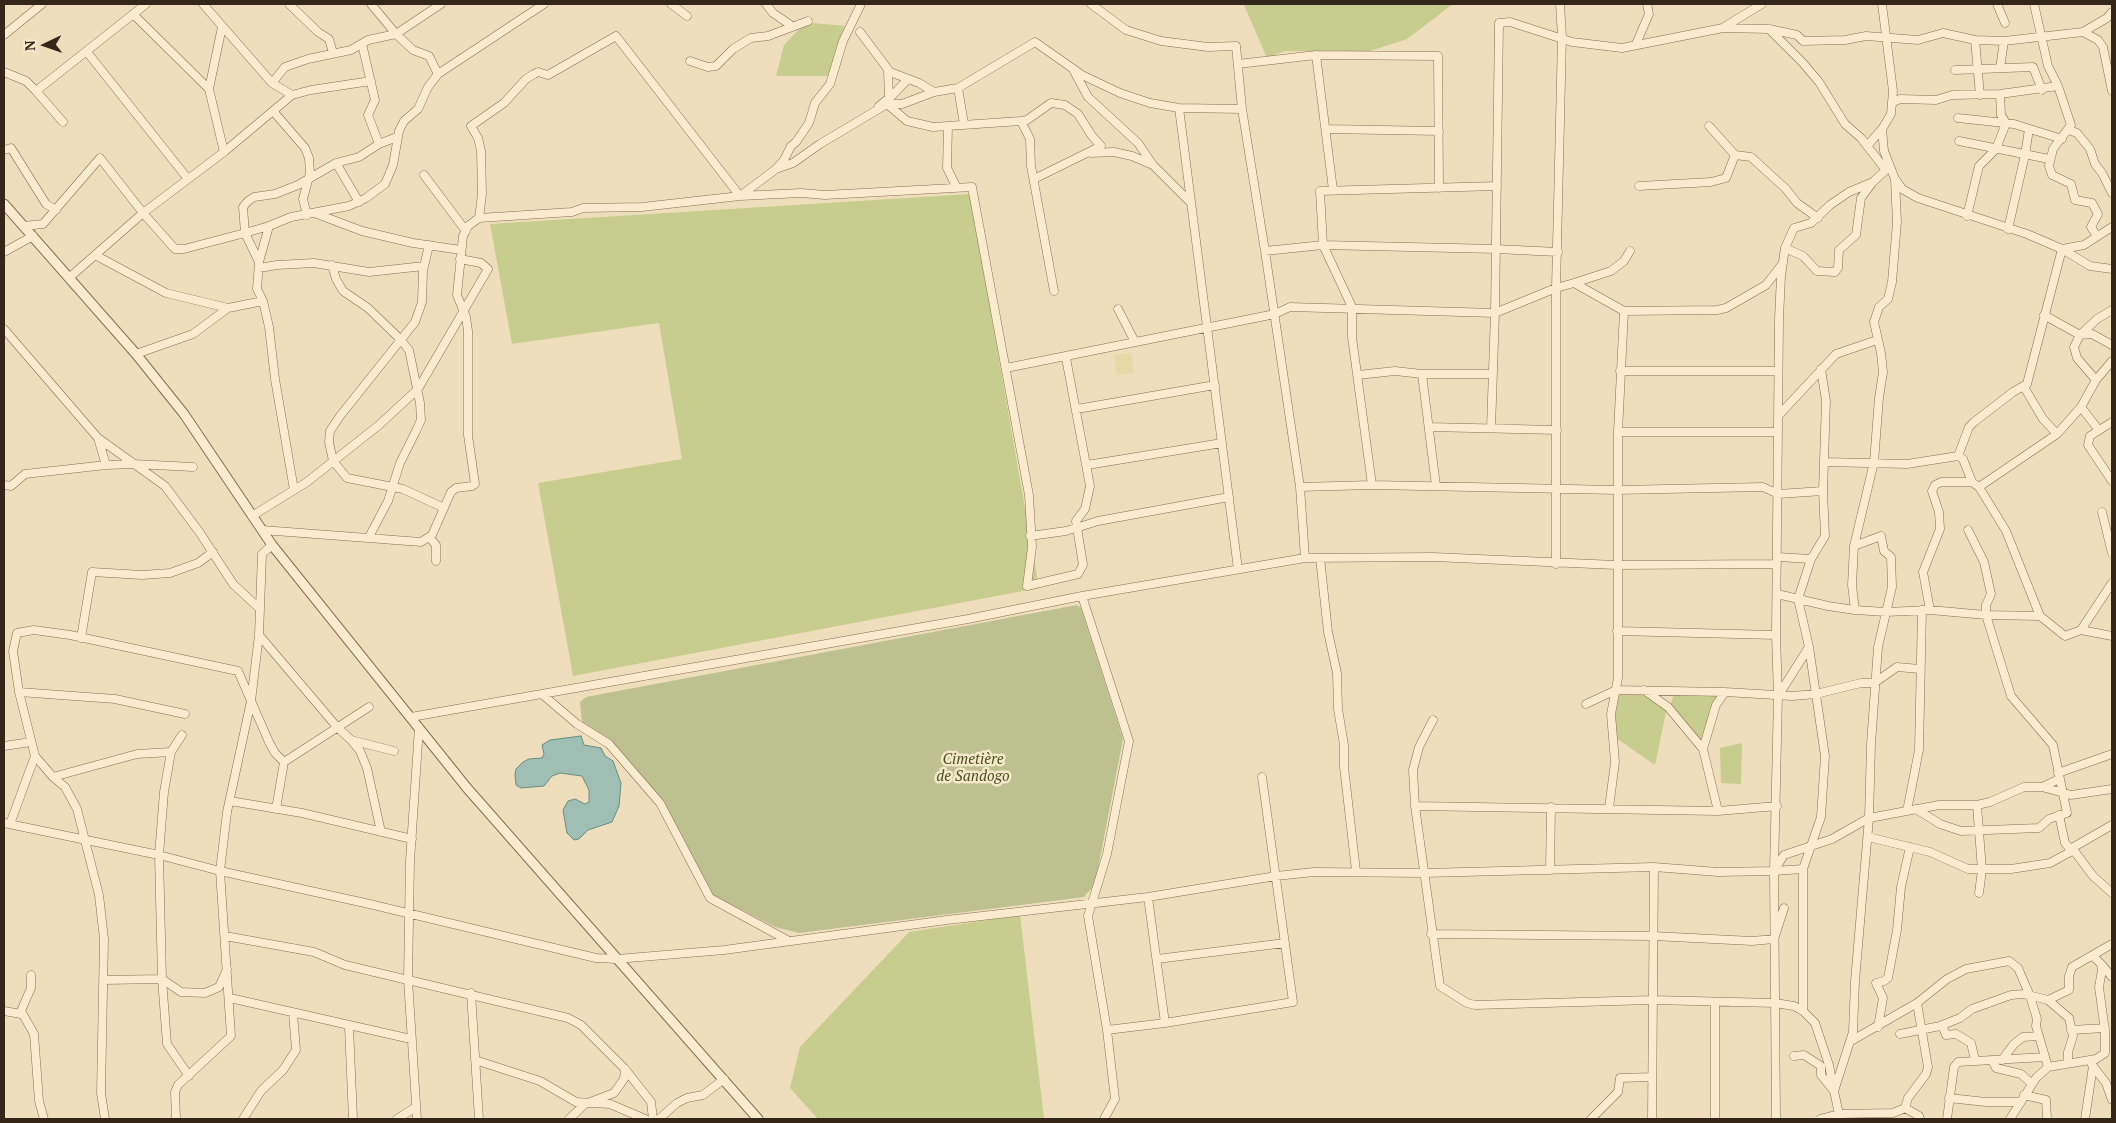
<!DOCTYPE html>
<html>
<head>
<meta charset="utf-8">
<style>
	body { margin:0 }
	#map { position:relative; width:2116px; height:1123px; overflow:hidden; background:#efdebb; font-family:"PT Serif",serif }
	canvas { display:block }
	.frame { position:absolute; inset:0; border:5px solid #35261a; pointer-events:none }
	.north { position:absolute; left:20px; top:20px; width:50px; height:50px; -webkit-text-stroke:4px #f6e8ca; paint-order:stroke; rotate:267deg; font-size:14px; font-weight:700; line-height:20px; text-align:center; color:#35261a }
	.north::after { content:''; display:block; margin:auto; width:18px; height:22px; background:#35261a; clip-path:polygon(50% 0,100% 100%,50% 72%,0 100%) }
</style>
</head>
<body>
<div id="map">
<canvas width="2116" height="1123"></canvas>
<div class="frame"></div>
<div class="north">N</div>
</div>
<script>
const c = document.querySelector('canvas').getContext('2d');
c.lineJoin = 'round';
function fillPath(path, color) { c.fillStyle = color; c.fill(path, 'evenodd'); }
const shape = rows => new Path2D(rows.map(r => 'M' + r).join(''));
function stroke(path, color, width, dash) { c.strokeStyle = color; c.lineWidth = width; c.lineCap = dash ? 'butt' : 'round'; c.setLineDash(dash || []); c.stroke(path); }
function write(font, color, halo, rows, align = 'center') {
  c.font = font + ' "PT Serif",serif'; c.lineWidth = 5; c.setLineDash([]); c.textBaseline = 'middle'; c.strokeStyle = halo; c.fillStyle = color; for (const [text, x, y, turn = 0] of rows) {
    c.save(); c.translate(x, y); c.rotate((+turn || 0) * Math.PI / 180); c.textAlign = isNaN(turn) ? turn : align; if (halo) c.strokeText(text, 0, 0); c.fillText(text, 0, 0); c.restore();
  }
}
const farmland = shape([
	[1131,353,1134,373,1117,375,1114,355]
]);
const green = shape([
	[1241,4,1453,4,1407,39,1367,52,1285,51,1267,58,1244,5],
	[812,23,846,26,842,28,848,29,831,76,776,76,784,45,803,25],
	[970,194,1039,588,573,676,538,483,682,459,659,323,512,344,490,224],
	[1617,691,1642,691,1667,707,1655,765,1613,736,1612,713],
	[1675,691,1722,693,1703,746,1670,706],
	[1742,743,1741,784,1721,783,1720,748],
	[1020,915,1044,1119,818,1119,790,1088,800,1047,909,932]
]);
const cemetery = shape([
	[1077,605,1081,608,1123,739,1095,884,1084,897,799,933,775,927,713,895,662,801,582,723,580,702,586,697]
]);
const water = shape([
	[581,736,584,745,601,748,605,756,613,761,621,783,619,806,612,822,588,830,579,839,574,840,567,833,563,810,568,801,575,799,585,804,589,802,589,790,582,776,560,773,552,776,544,786,521,788,516,785,515,775,516,769,523,762,529,759,542,758,544,754,542,745,550,740,581,736]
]);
const minor = shape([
	[203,4,272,83,292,95],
	[289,4,318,32,329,39,333,53],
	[371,4,396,34,413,50,429,56,438,74],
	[671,4,687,16],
	[766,4,773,13,792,26],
	[1091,4,1126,30,1161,41,1208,47,1236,46,1242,109,1265,251,1300,487,1305,558],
	[1997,4,2005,23],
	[2034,4,2048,66,2058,86,2071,125,2053,149,2049,166,2052,175,2071,184,2075,200,2092,203,2098,214,2091,227,2097,236],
	[133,14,209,89],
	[222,27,209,89,224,152],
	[1724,27,1762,4],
	[1769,29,1803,63,1819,82,1845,124,1861,138,1885,169],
	[860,32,890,72,919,83,934,92],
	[2083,32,2098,40,2103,47,2112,91],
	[4,35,42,4],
	[1975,40,1980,95],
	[362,44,375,100,368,115,379,144],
	[1636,44,1649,14,1647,4],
	[87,52,188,179],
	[1316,55,1333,190],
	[690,61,708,67,716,66,733,49,751,38,768,36,808,21],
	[1238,64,1316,55,1438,56,1439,188],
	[2000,68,2004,41],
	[1955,70,2033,67,2042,90],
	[1074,71,1088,97,1138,143,1153,165],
	[4,72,26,81,36,91,146,4],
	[272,83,285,67,308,59,351,50,368,40,396,34,441,4],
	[958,88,964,124],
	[36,91,63,122],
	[889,99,908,79],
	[1893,102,1900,99,1936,100,1952,95,2000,94,2058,86],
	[887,104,907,121,933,127,1021,121,1027,120,1051,103,1065,105,1078,114,1092,136,1101,146,1034,179],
	[879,106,889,98,888,70],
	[1179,108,1238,569],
	[273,111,305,148,309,158,310,173,303,199,307,215],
	[1958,118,2014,124,2062,139],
	[1021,121,1030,139,1031,166,1054,291],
	[948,126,947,168,957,188],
	[1709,126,1735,155,1751,157,1786,189,1797,203,1818,218],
	[1326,129,1439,131],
	[2069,130,2077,133,2090,149,2095,164,2102,173,2112,193],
	[1959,141,2049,159],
	[1867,146,1882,129],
	[4,150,11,148,46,204,56,210],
	[1091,153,1114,152,1132,156,1153,165,1191,203],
	[336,163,359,157,379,144,397,137],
	[776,169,793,163,820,144,887,104,902,104,934,92,958,88,1035,42,1082,75,1120,93,1150,103,1179,108,1242,109],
	[424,175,466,231],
	[1896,180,1902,189,1918,198,2027,234,2062,249,2090,266,2112,269],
	[1639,186,1711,182,1726,178,1735,155],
	[317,214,362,231,413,243,461,250],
	[1967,216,1979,166,1996,149,2006,123,2001,115,2000,94],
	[479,218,482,194,481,151,478,138,471,126,504,103,526,79,534,74,538,72,548,75,616,36,740,196,776,169,784,160,791,146,796,142,809,123,815,103,830,84,843,41,861,4],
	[24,226,43,224,100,158,143,213,175,249,184,249,245,233,259,262,257,289,263,301,269,327,275,379,294,490],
	[269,226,245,233,243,207,248,201,254,197,275,194,298,185,336,163,359,202],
	[2008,229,2025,155,2029,129],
	[429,245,423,271,422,302,415,322,340,416,330,431,329,442,333,461,347,478,403,489,444,508],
	[1785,248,1803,256,1817,271,1835,272,1838,268,1839,250,1856,235,1861,198,1872,183],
	[1265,251,1323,245,1496,249,1558,252],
	[4,252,33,236],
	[95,255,166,293,228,308],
	[259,262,269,226,291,217,349,206,366,198,385,184,393,165,399,131,404,121,418,109,428,87,438,74,544,4],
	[332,265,336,279,343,291,368,308,400,339,409,350,420,403,421,420,416,431,400,463,388,501,369,537],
	[259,268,277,265,314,263,369,272,424,266],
	[70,277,143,213,224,152,292,95,311,90,371,81],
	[1574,283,1611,271,1624,261,1630,251],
	[1118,309,1135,342],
	[2044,315,2080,335,2092,334,2112,345],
	[4,329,98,438,106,465],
	[136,354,193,334,228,308,263,301],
	[1006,368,1275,314,1290,307,1495,313,1556,288,1574,283,1624,311,1717,310,1726,308,1766,285,1783,263],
	[1620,371,1778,371],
	[1422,374,1436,486],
	[1358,375,1395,371,1422,374,1492,374],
	[2096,380,2077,358,2074,347,2080,335,2097,319,2112,310],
	[2024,387,2043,419,2057,434],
	[2081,407,2098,429],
	[1077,409,1215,385],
	[1778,416,1836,354,1877,340],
	[2112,422,2090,436,2088,445,2112,481],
	[1429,427,1557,430],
	[1491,428,1495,313,1499,23,1510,22,1572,42,1622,48,1723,28,1769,29,1797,35,1803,41,1845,40,1866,36,1918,40,1943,33,1975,40,2004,41,2083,32,2107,18,2112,12],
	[1618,432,1778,432],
	[98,438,165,486,200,533,233,584,260,609],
	[1958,456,1969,427,1974,422,2013,392,2027,384,2062,249,2084,245,2112,227],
	[1825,462,1907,464,1958,456,1963,459,1972,482,1979,487,2057,434,2081,407,2096,380,2112,361],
	[1087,465,1222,443],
	[4,485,11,486,25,474,106,465,134,464,193,467],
	[1372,485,1352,337,1352,307,1323,245,1320,191,1497,186],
	[1300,487,1372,485,1617,490,1763,487,1778,494,1823,491],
	[1979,487,2006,531,2040,616],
	[2102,512,2112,553],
	[252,516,307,482,379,425,418,389,488,269,481,263,460,259],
	[262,530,421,542,432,535,451,492,456,488,472,486,475,484,468,435,468,331,466,317,457,295,463,236,468,226,479,218,572,212,583,208,642,207,740,196,801,193,825,195,972,187,1029,495,1032,547,1027,586,1078,574,1083,565,1076,521,1085,509,1090,486,1066,358],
	[1030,536,1066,531,1098,521,1229,497],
	[430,538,436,545,436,561],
	[1778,557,1811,559],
	[1320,558,1328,632,1337,673,1338,709,1344,745,1344,767,1356,871],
	[1556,564,1556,288,1562,37,1560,4],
	[1777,594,1828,606,1855,610,1886,612,1930,610,1986,615,2040,616,2065,636,2081,630,2112,636],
	[1082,596,1129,741,1107,854,1088,916,1107,1030,1115,1099,1104,1119],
	[1855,610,1852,585,1854,546,1874,462,1879,398,1883,372,1881,353,1874,322,1879,307,1888,299,1892,282,1897,222,1895,179,1884,151,1882,129,1891,114,1893,91,1882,4],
	[1930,610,1923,572,1940,529,1939,512,1932,491,1935,485,1941,482,1972,482],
	[2081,630,2112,583],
	[1617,631,1776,635],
	[259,635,337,727,351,740,394,751],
	[81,638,92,572,142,575,170,573,198,563,213,552],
	[1644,690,1668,707,1703,749],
	[19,692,115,699,185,714],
	[543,695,577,724,609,744,660,803,710,898,789,941],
	[1778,696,1776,635,1779,319,1781,276,1785,248,1794,228,1811,223,1830,205,1849,192,1873,182,1889,167],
	[1586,704,1616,690,1725,692,1792,696,1816,694,1861,683,1874,683,1897,667,1920,669],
	[411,717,968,619,1082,596,1305,558,1433,557,1616,565,1777,564],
	[1433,720,1419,747,1413,770,1415,806,1440,986,1467,1003,1475,1005,1652,1000,1775,1003,1794,1006,1803,1011,1815,1023,1829,1065,1834,1091],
	[182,735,171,752,164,792,159,855,162,979,167,1044,189,1076],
	[351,740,360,751,367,768,381,832],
	[4,746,31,742],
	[35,756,53,777,137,754,171,752],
	[284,762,369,707],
	[2058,773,2112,754],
	[53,777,65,787,77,809,99,895,104,939,101,1093,105,1119],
	[2042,787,2071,795,2112,789],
	[230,801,302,813,412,839],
	[1977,805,1982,870,1979,893],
	[1415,806,1718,811,1777,806],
	[1609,808,1615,762,1611,714,1618,678,1618,432,1624,311],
	[1916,809,1940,824,1961,831,2039,828,2049,819,2067,813,2053,745,2011,696,1986,615,1986,605,1991,594,1984,562,1968,530],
	[1718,811,1703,749,1716,705,1725,692],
	[1907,811,1919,750,1922,610],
	[2059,815,2065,843,2072,851],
	[4,823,159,855,220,871,365,903,596,958,617,959,724,950,947,920,1148,897,1276,876,1314,872,1425,873,1654,867,1718,872,1774,871,1784,855,1832,839,1869,818,1939,805,1977,805,1990,802,2024,787,2042,787,2059,779],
	[10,824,35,756,19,692,13,651,17,633,34,630,70,635,238,671,269,742,275,753,284,762,276,809],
	[1868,837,1930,852,1968,869,2011,869,2050,863,2072,851,2072,848,2112,825],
	[2072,848,2093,876,2112,893],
	[1550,870,1551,807],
	[1774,871,1803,869],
	[1148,897,1165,1023],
	[1431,934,1653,936,1752,941,1774,939,1784,908],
	[225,936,314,952,345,965,568,1018,581,1025,625,1069,651,1102,653,1119],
	[1157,959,1285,943],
	[2102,965,2112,977],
	[31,975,31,988,21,1011,34,1034,39,1101,44,1119],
	[104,980,162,979,181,992,205,993,219,987,227,969],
	[471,993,479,1119],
	[230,998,411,1039],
	[2048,1000,2069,1018,2073,1036,2068,1052,2068,1063],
	[1715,1003,1715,1119],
	[4,1011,21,1014],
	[1803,1011,1803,869,1821,817,1825,756,1809,647,1798,599,1811,559,1825,536,1823,491,1826,401,1821,369],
	[1942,1025,1946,1035,1956,1034,1971,1043,1975,1060],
	[349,1027,353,1119],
	[1878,1027,1883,998,1876,983,1884,981,1888,978,1897,930,1901,887,1910,847],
	[1107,1030,1165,1023,1293,1002,1262,777],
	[2071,1030,2105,1028],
	[1900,1034,1940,1026,1960,1018,1972,1009,2011,995,2024,994,2048,1000,2069,990,2069,976,2072,967,2112,944],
	[1851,1041,1917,1003,1947,979,1966,969,2009,961,2018,968,2030,996,2037,1019,2036,1026,2048,1067],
	[1794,1056,1804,1055,1821,1066,1821,1075,1833,1090],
	[475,1060,540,1081,576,1102,610,1104,645,1119],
	[1992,1060,1996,1068,2021,1074,2032,1084],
	[2002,1060,2014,1044,2023,1037,2038,1036],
	[2092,1065,2106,1083,2112,1100],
	[2024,1095,2046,1100,2047,1119],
	[1949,1098,1986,1102,2020,1102],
	[1905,1108,1919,1116,1920,1119],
	[176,1119,175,1092,178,1085,231,1036,220,871,227,812,251,701,259,635,262,554,272,545],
	[243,1119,261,1091,283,1070,296,1050,293,1013],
	[397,1119,416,1107],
	[417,1119,408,980,410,861,419,728],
	[569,1119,585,1104,614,1093,624,1079,625,1069],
	[659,1119,677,1103,687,1098,703,1095,724,1079],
	[1591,1119,1618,1092,1620,1078,1652,1077],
	[1652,1119,1654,867],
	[1776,1119,1774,871,1778,696,1809,647],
	[1820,1119,1839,1114,1893,1113,1905,1108,1908,1098,1926,1074,1928,1067,1917,1003],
	[1840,1119,1834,1091,1853,1032,1855,981,1869,818,1871,744,1878,647,1892,587,1891,557,1884,551,1881,536,1854,546],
	[1947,1119,1954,1067,1958,1062,2045,1057],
	[2010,1119,2036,1078,2048,1067,2096,1059,2105,1053,2105,1031,2099,987,2102,970,2101,964,2093,956],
	[2085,1119,2093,1066]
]);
const tertiary = shape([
	[4,204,136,354,184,414,272,545,467,788,758,1119]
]);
const parkNames = [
	["Cimetière",973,760],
	["de Sandogo",973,777]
];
fillPath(farmland, '#e5d9a8');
fillPath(green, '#c7cd8f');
fillPath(cemetery, '#bcc18f');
fillPath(water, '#9fbfb5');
stroke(water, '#678d82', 1);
stroke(minor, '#866d54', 9);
stroke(tertiary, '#866d54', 11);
stroke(minor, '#faebce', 8);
stroke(tertiary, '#faebce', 9);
write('italic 15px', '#475220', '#f6e8ca', parkNames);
</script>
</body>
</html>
